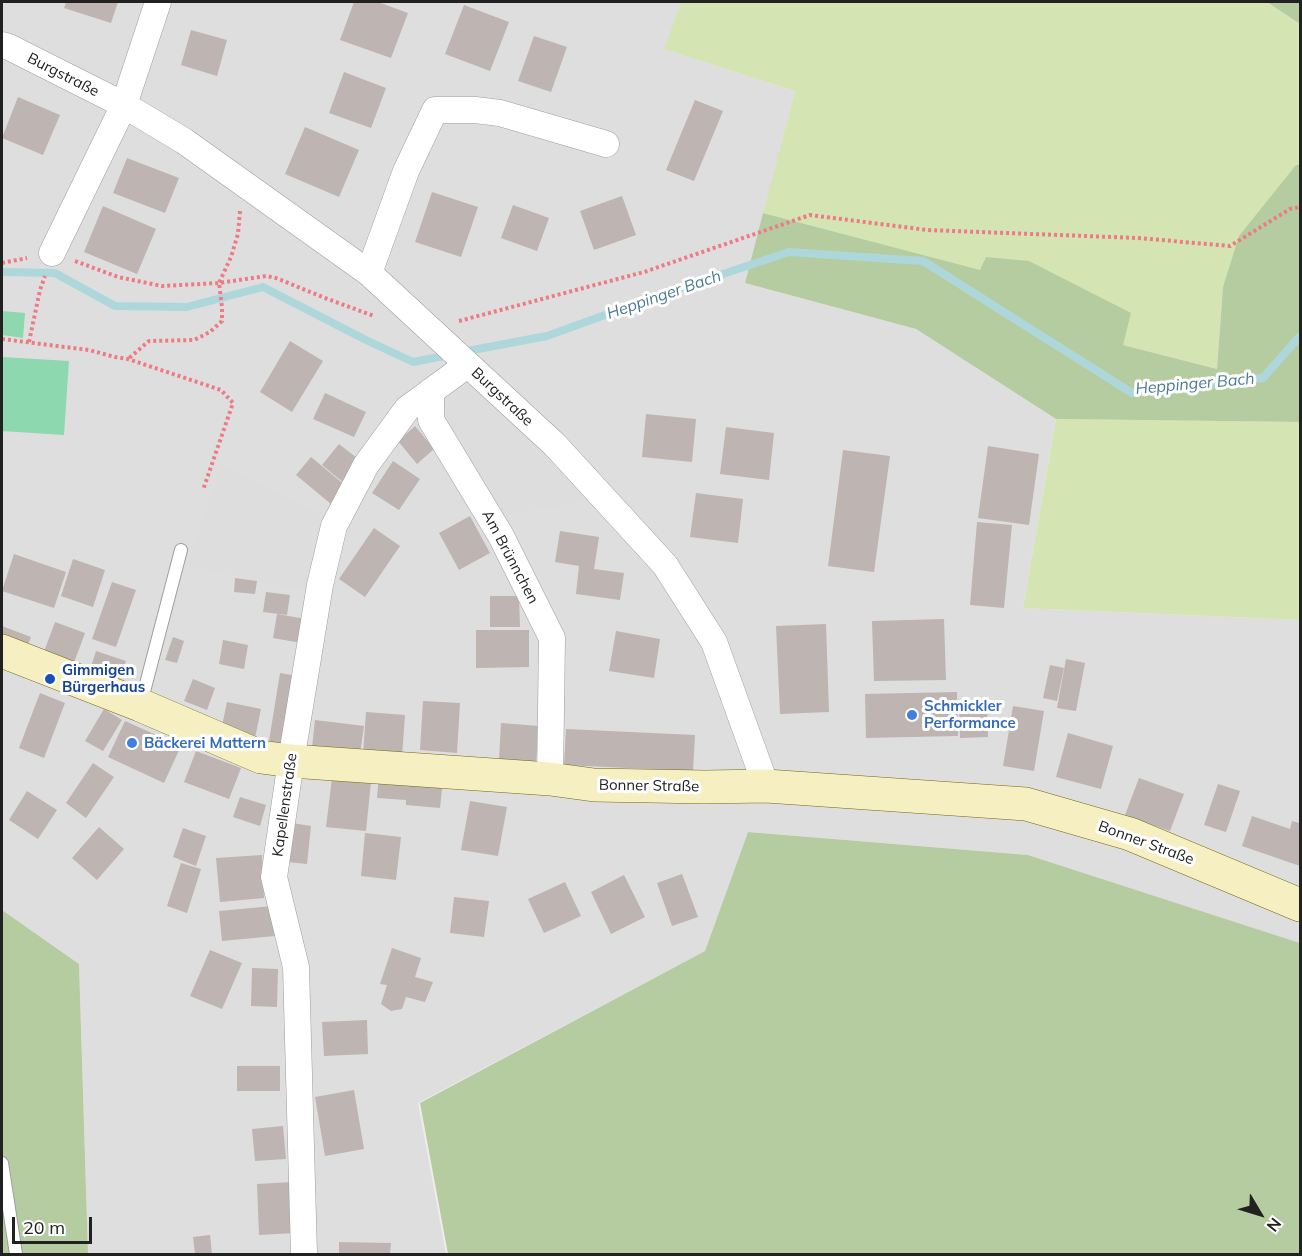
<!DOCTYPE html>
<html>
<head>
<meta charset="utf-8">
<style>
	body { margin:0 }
	#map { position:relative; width:1302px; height:1256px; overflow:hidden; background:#f0ece8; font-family:Mulish,sans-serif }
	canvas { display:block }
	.frame { position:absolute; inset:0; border:3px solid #212121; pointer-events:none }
	.north { position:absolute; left:1230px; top:1184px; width:60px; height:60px; -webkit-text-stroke:4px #fff; paint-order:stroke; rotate:128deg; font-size:16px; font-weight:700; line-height:24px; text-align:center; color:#212121 }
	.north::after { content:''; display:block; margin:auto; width:21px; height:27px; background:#212121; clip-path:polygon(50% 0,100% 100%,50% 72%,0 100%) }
	.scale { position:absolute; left:12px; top:1217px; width:80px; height:27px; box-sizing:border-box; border:3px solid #212121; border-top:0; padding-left:8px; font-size:18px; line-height:21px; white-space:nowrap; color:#212121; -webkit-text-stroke:4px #fff; paint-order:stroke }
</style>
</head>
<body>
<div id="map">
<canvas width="1302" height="1256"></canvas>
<div class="frame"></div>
<div class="north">N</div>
<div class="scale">20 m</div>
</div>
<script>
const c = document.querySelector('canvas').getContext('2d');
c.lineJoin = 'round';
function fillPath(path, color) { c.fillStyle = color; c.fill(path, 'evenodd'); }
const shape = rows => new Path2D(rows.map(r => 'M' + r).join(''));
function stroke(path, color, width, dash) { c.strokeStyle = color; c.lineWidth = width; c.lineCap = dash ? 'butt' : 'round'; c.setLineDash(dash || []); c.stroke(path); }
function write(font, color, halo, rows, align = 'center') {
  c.font = font + ' Mulish,sans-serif'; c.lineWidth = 6; c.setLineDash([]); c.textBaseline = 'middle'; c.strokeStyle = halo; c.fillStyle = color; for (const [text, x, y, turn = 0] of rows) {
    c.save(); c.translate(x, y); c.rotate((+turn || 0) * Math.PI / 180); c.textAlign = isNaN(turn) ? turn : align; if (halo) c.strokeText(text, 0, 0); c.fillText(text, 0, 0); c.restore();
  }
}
const residential = shape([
	[2,2,681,2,665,49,795,91,745,283,916,329,1056,419,1023,608,1300,620,1300,943,1028,855,748,832,705,951,418,1103,446,1254,88,1254,79,964,2,910]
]);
const grass = shape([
	[681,2,1267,2,1300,24,1300,165,1296,165,1223,287,1217,369,1123,345,980,271,763,213,795,91,664,49],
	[1056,419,1300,422,1300,620,1023,608]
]);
const forest = shape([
	[1267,2,1300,2,1300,24],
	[1296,165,1300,165,1300,422,1056,419,916,329,745,283,763,213,980,270,986,257,1029,261,1131,313,1123,345,1217,369,1223,287,1239,236],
	[748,832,1028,855,1300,943,1300,1254,448,1254,420,1103,705,951],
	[2,910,79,964,88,1254,2,1254]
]);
const pitch = shape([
	[2,311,25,313,23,338,2,335],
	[2,357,69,361,64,435,2,431]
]);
const parking = shape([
	[471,377,597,500,502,515,445,421,447,408],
	[222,464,326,516,305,590,188,566]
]);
const stream = shape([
	[2,272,55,273,115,306,187,307,263,287,366,340,413,362,449,355],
	[462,352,547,336,663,294,789,252,923,261,1132,393,1263,378,1300,336]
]);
const building = shape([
	[66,2,118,2,111,23,64,8],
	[354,2,378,2,408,13,391,58,340,40],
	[464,5,509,22,490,71,445,54],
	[191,30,227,40,217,76,181,65],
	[534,36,567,47,551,92,518,81],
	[344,72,386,88,371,128,329,113],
	[18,97,60,115,43,155,2,138],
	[695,100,723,111,694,181,666,170],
	[305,127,359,150,339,197,285,174],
	[127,158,179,178,165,213,113,193],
	[432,192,478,207,461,257,415,242],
	[622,196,636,235,594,250,580,211],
	[513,205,549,218,537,251,501,238],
	[103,206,156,229,137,274,84,252],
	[290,341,323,361,292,412,260,392],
	[325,393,366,412,354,437,313,419],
	[646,414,696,419,692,462,642,457],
	[415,426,434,449,417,464,398,441],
	[726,427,774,433,769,480,720,474],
	[339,444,362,462,344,483,322,465],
	[988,446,1039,454,1029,525,978,518],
	[843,450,890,456,874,572,828,566],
	[311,457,346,486,331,504,296,475],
	[393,461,420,479,399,510,372,493],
	[696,493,743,499,738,543,690,537],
	[470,516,490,553,459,570,439,533],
	[977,522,1012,525,1004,608,970,605],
	[374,528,400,546,365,597,339,579],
	[560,531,599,537,594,569,624,573,620,600,576,594,579,566,555,562],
	[14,554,66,572,54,608,2,591],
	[73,559,105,570,93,607,61,596],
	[235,578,257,581,255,594,234,592],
	[112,582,136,590,116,647,92,639],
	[266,592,290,595,287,615,263,612],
	[490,596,519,596,520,627,490,627],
	[277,614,311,620,307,644,273,638],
	[944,619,946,680,874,681,872,621],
	[55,622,85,633,72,668,42,657],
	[826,624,829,712,780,714,776,626],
	[2,626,31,637,25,652,2,643],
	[476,630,529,630,529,667,476,668],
	[616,631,660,639,654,678,609,671],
	[173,637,184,641,177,663,165,660],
	[223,640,248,645,244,669,219,664],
	[96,651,126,661,116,689,87,679],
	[1066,659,1085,663,1076,711,1057,708],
	[1050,665,1064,668,1057,701,1043,698],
	[280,673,302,677,290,750,268,747],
	[193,679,215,688,207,710,184,701],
	[957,692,958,736,866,738,865,694],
	[40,693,65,703,44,758,19,748],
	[423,701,460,703,457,753,420,750],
	[987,701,988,737,960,738,959,702],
	[227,702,261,709,255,738,221,731],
	[1013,706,1044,711,1034,771,1003,766],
	[104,709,122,720,103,751,85,741],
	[366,712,405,715,402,757,363,754],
	[315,720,364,726,360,754,312,748],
	[125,721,181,746,164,783,108,757],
	[501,723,539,726,536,762,499,760],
	[566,729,695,735,693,771,564,765],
	[1068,733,1113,746,1101,789,1056,777],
	[196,751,241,768,229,799,184,782],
	[93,763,114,777,86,818,66,803],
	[379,774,443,779,440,808,406,805,406,800,377,798],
	[332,778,371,782,366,831,326,827],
	[1139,778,1184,794,1170,831,1125,815],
	[1218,784,1240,791,1226,832,1204,825],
	[27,791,57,810,38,839,9,820],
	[240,797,266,805,260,826,233,817],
	[470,801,507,807,498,856,461,850],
	[1252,816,1290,829,1292,821,1300,823,1300,866,1242,846],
	[292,823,311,826,307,864,287,862],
	[99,827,124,849,97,880,72,858],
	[183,828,206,836,196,866,173,857],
	[365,833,401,837,396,880,361,876],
	[262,855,264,898,220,902,216,858],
	[181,863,201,869,187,913,167,906],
	[682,874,698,917,672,926,657,883],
	[624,875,645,917,611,934,591,892],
	[565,882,581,916,544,933,528,899],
	[454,897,489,901,484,937,450,933],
	[273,906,275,936,222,941,219,911],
	[392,948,421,958,415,977,433,982,425,1002,406,997,402,1009,391,1011,381,1004,387,985,380,984],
	[210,950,242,963,222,1009,190,996],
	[252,968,278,969,277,1007,251,1006],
	[367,1020,368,1054,324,1056,322,1022],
	[237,1066,280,1066,280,1091,237,1091],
	[354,1090,364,1149,325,1156,315,1097],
	[283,1126,286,1159,255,1161,252,1129],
	[292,1182,295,1233,259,1235,257,1184],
	[210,1235,212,1254,195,1254,193,1237],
	[339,1242,391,1243,390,1254,339,1254]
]);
const path = shape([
	[240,211,238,234,231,257,219,283,266,276,276,278,325,298,374,316],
	[75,261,118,277,162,286,219,283,222,307,222,321,210,332,194,340,149,341,128,359],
	[2,263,27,258],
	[459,321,644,272,810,215,927,230,1138,238,1230,246,1290,209,1300,207],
	[2,339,89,350,115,357,128,359,221,390,233,403,203,490],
	[29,342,40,290,45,276]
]);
const service = shape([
	[141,703,181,550],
	[2,1163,16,1254]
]);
const minor = shape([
	[2,45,9,47,124,105,184,141,369,273,555,445,665,565,714,642,766,786],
	[52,253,124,105,158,2],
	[369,273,406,171,435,110,475,110,500,113,606,144],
	[431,391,431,420,501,536,552,638,550,779],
	[304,1254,296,967,274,877,291,761,320,585,334,526,366,465,407,409,467,365]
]);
const secondary = shape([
	[2,651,140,705,261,757,291,761,550,779,594,785,705,787,766,786,1026,804,1130,834,1300,905]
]);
const markers = [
	[50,679,6,"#1a4fb4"],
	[912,715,6,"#3f7fe0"],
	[132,743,6,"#3f7fe0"]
];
const streetNames = [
	["Burgstraße",63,75,27],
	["Burgstraße",502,397,43],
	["Am Brünnchen",510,557,62],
	["Bonner Straße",649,786,1],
	["Kapellenstraße",285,805,-82],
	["Bonner Straße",1146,843,20]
];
const transitNames = [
	["Gimmigen",62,670],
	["Bürgerhaus",62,687]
];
const shopNames = [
	["Schmickler",924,706],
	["Performance",924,723],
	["Bäckerei Mattern",144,743]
];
const waterNames = [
	["Heppinger Bach",664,295,-19],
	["Heppinger Bach",1195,384,-5]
];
fillPath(residential, '#dfdede');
fillPath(grass, '#d4e5b3');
fillPath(forest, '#b5cca1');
fillPath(pitch, '#8dd8ae');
fillPath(parking, '#ddd');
stroke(stream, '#add7da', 8);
fillPath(building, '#beb4b1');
stroke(service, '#9e9e9e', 14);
stroke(minor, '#9e9e9e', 27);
stroke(secondary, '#716a0f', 34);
stroke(path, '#ee7b83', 4, [3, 3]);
stroke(service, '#fff', 12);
stroke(minor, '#fff', 26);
stroke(secondary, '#f5efc2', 33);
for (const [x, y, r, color] of markers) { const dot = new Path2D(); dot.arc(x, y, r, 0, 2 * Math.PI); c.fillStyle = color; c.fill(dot); stroke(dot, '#fff', 2); }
write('15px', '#212121', '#fff', streetNames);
write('bold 15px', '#164399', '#fff', transitNames, 'left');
write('bold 15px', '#366cbe', '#fff', shopNames, 'left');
write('italic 16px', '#4a7a92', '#fff', waterNames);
</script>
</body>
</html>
